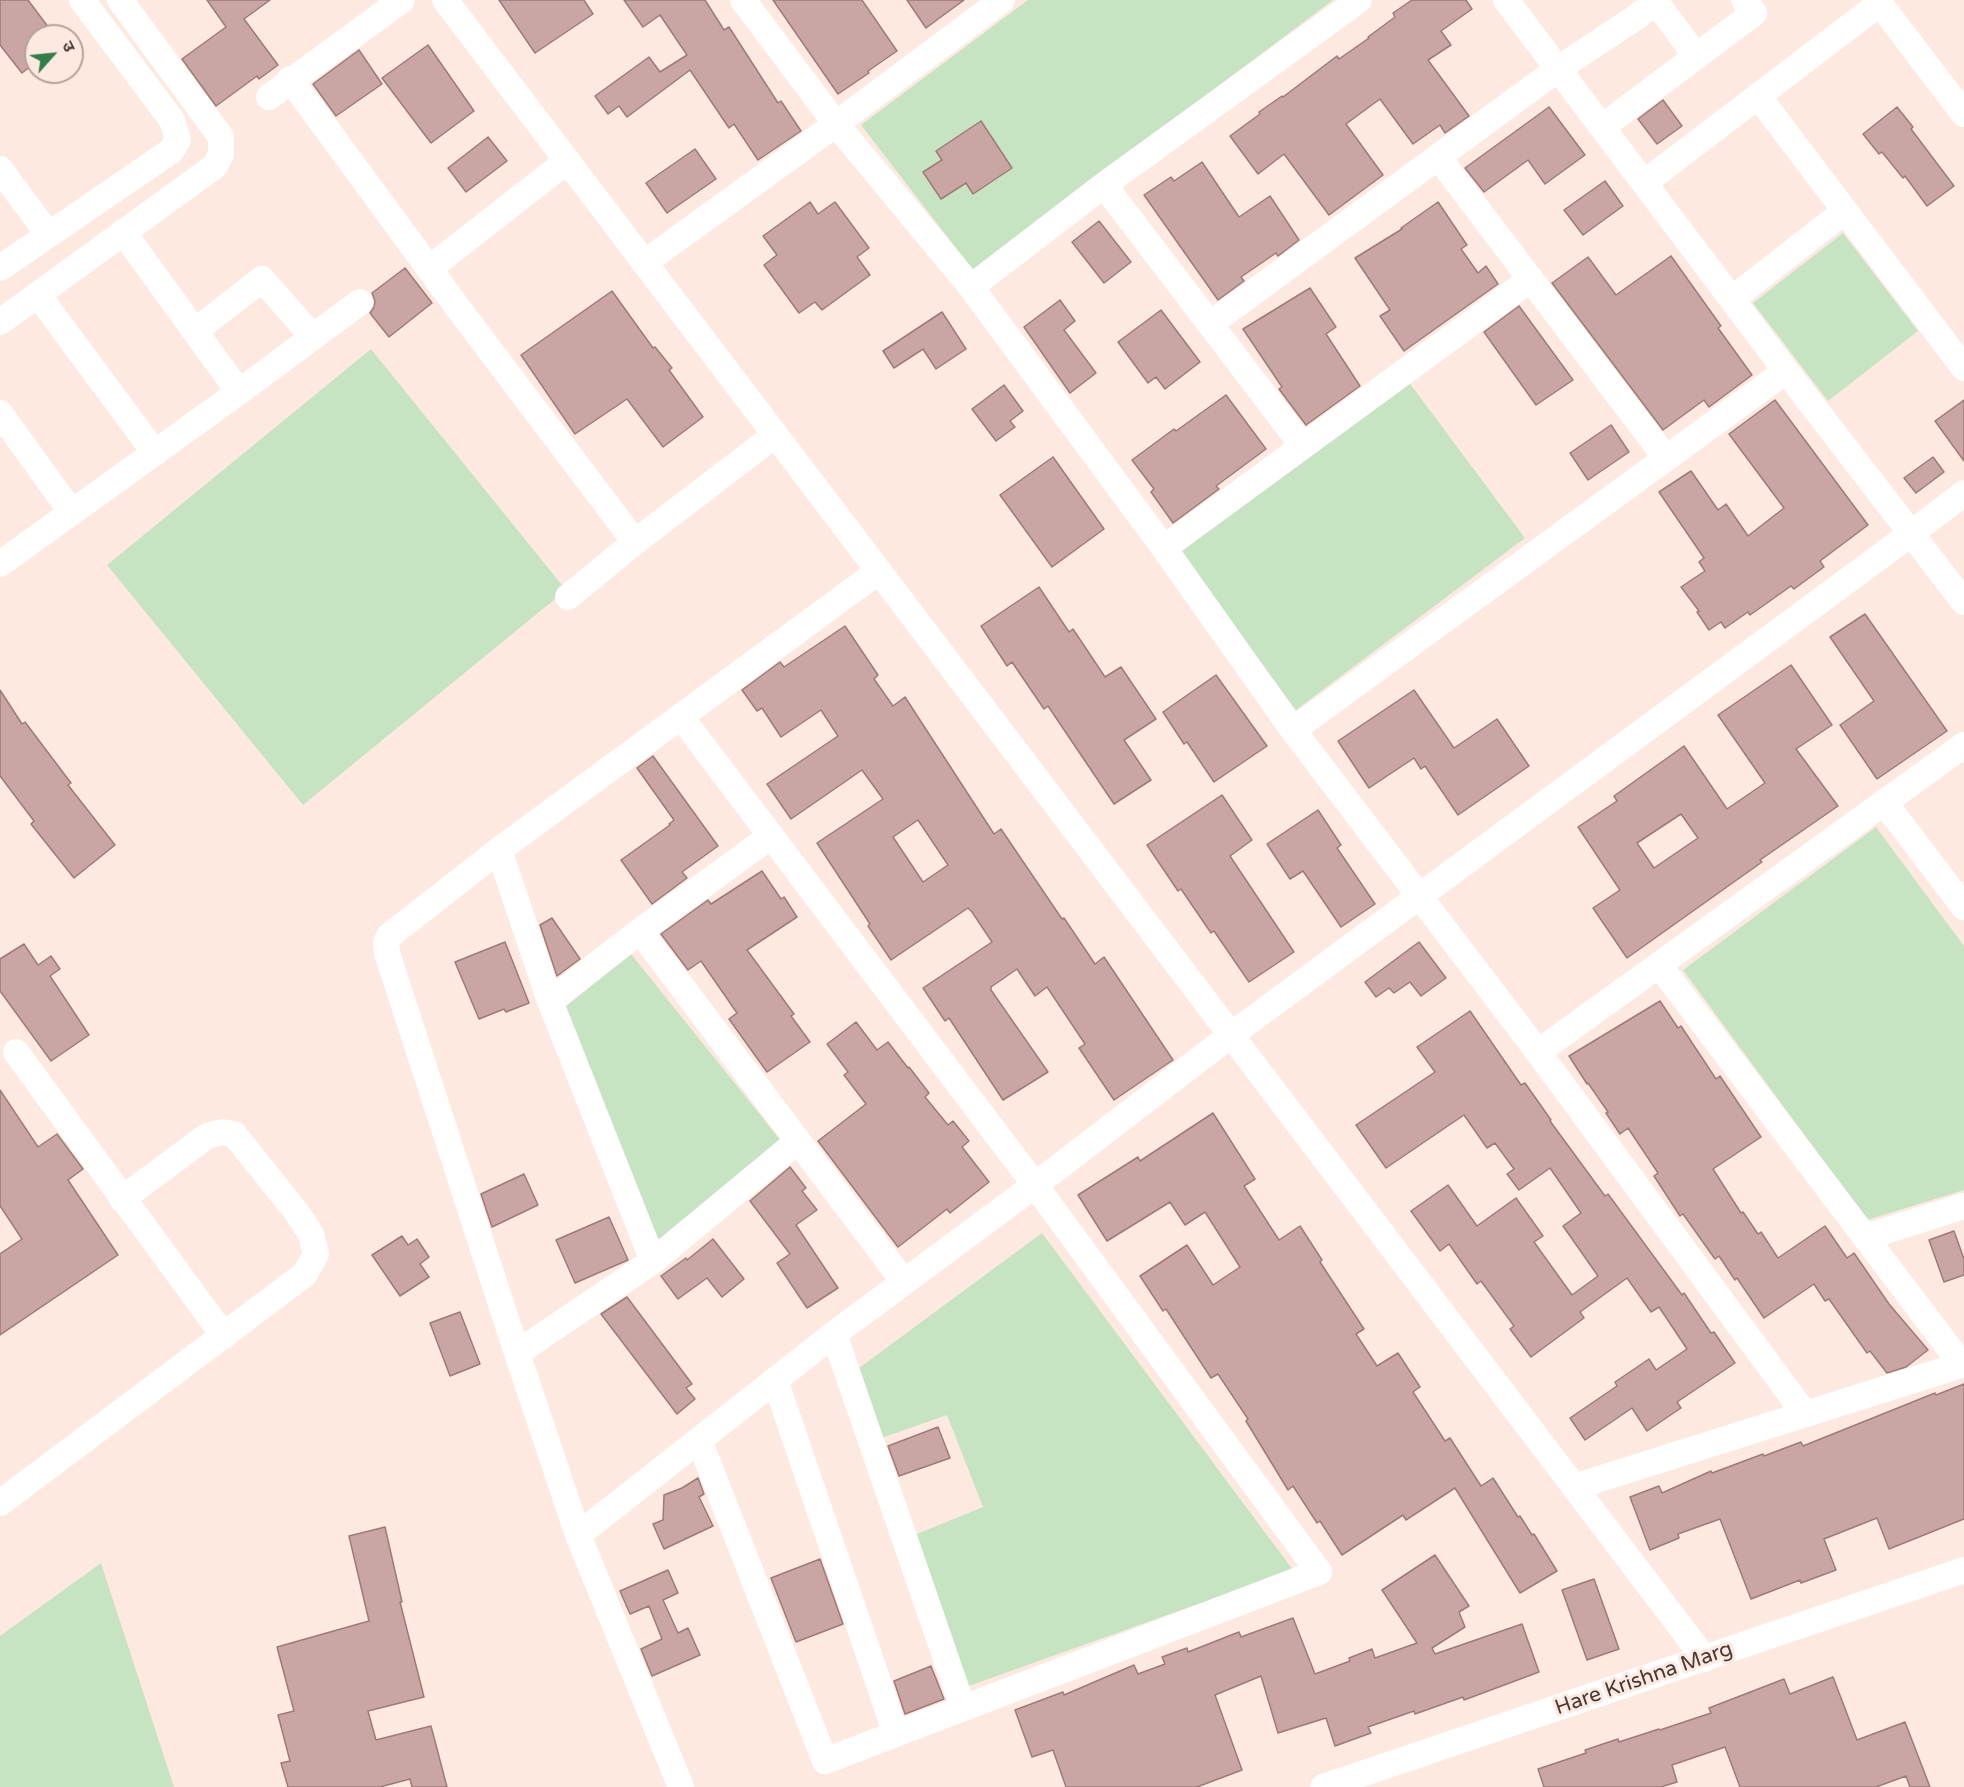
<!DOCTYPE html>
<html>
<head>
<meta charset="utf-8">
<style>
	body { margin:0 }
	#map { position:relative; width:1964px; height:1787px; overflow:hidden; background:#fee9e1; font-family:"Varela Round","Noto Sans Devanagari",sans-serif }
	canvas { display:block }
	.north { position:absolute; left:24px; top:24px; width:60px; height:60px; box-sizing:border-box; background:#fee9e1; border:2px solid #b4a39b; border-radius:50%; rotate:63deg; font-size:16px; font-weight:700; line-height:24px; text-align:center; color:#463933 }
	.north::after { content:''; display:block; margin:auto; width:21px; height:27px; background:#337d4b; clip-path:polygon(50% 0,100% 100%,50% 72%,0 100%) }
</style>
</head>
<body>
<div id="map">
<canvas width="1964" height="1787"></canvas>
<div class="north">उ</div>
</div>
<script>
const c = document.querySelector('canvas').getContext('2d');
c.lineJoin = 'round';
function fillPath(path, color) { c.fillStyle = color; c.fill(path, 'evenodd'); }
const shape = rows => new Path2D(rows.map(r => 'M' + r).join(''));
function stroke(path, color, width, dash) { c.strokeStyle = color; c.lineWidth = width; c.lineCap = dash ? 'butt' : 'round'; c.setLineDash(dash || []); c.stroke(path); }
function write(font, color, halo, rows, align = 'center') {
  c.font = font + ' "Varela Round",sans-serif'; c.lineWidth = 6; c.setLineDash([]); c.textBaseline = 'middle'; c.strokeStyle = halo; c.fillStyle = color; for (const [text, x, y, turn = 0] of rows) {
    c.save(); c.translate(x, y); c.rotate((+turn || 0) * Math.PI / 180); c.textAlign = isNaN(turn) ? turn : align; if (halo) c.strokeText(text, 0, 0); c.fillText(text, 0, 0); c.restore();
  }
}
const green = shape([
	[1028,0,1333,0,973,270,861,125],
	[1843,233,1918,331,1828,401,1753,303],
	[371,349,566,590,303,805,107,565],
	[1408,381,1525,538,1296,710,1179,553],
	[1876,827,1964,946,1964,1190,1867,1220,1683,970],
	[631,954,782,1142,655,1244,564,1008],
	[1042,1233,1293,1570,966,1687,912,1536,983,1507,947,1415,876,1440,855,1371],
	[101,1563,174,1787,0,1787,0,1636]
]);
const building = shape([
	[0,0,28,0,55,36,36,36,36,62,22,73,0,45,0,0],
	[207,0,270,0,244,19,278,65,259,79,257,76,216,106,182,59,226,27,207,0],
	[499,0,584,0,593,14,535,53,499,0],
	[624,0,705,0,724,30,729,27,778,103,781,101,801,131,758,160,734,124,729,128,690,70,627,117,619,106,608,114,595,96,649,57,660,72,687,55,660,15,643,27,624,0],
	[773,0,862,0,897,51,868,71,869,73,838,94,773,0],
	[907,0,964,0,926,28,907,0],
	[1412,0,1466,0,1472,9,1441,31,1451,45,1428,60,1469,116,1445,133,1440,125,1413,144,1380,99,1346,124,1383,175,1329,215,1284,154,1258,174,1230,136,1260,114,1259,112,1282,96,1283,97,1337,56,1339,59,1369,38,1368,37,1395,17,1393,13,1412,0],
	[428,45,474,111,431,143,382,78,428,45],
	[359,50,382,84,336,116,313,84,359,50],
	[1663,100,1682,126,1657,144,1638,119,1663,100],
	[1549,107,1585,155,1545,184,1528,160,1484,192,1465,168,1549,107],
	[1897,107,1913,127,1911,129,1954,186,1927,206,1905,176,1903,178,1882,152,1879,154,1863,134,1897,107],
	[981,121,1012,168,973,194,966,183,941,199,923,172,942,160,936,151,981,121],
	[488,137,507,161,466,192,448,168,488,137],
	[695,149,716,179,667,213,646,183,695,149],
	[1202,162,1239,217,1270,196,1299,240,1278,256,1276,253,1241,277,1244,281,1218,300,1144,195,1171,177,1174,181,1202,162],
	[1605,181,1623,206,1583,235,1564,210,1605,181],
	[810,202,818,214,835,202,869,248,857,257,870,275,822,310,815,302,799,313,764,265,777,255,763,236,810,202],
	[1438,202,1467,245,1461,249,1478,273,1486,266,1498,284,1404,351,1380,316,1390,310,1355,258,1402,229,1401,228,1438,202],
	[1099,221,1131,262,1104,283,1072,242,1099,221],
	[1671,256,1721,326,1718,328,1752,375,1709,407,1704,400,1663,430,1552,283,1588,257,1616,295,1671,256],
	[405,268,432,303,389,337,370,313,374,307,375,301,372,293,405,268],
	[1310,288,1336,327,1326,334,1360,386,1306,425,1279,389,1282,387,1243,329,1310,288],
	[612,291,653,348,655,347,672,368,669,370,703,417,663,447,627,399,575,434,521,355,612,291],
	[1060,300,1075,321,1064,330,1096,373,1070,393,1024,327,1060,300],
	[1519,306,1573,380,1536,405,1484,332,1519,306],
	[1161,310,1200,362,1165,389,1156,377,1148,383,1118,342,1161,310],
	[942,312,966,349,936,369,923,349,894,368,883,351,942,312],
	[1004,385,1023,411,1010,421,1015,427,996,441,972,409,1004,385],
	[1226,395,1266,449,1216,486,1219,489,1173,523,1151,492,1154,489,1132,460,1174,429,1176,431,1226,395],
	[1775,400,1868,525,1820,561,1824,567,1794,589,1791,586,1750,615,1748,612,1725,628,1721,622,1709,630,1697,612,1699,611,1681,587,1705,571,1699,562,1704,558,1659,492,1691,471,1718,510,1726,504,1748,536,1784,508,1729,434,1775,400],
	[1964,400,1964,461,1935,421,1964,400],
	[1611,425,1629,452,1588,480,1570,453,1611,425],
	[1053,457,1104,529,1052,567,1000,495,1053,457],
	[1933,457,1944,472,1916,493,1904,478,1933,457],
	[1039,587,1069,632,1073,629,1105,677,1121,667,1156,719,1124,740,1151,780,1114,804,1048,706,1044,709,1012,662,1007,666,981,626,1039,587],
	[1865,614,1947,731,1877,779,1840,725,1874,701,1830,637,1865,614],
	[845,626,878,675,874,679,893,706,905,697,994,834,1001,829,1062,919,1064,918,1095,964,1104,957,1173,1060,1114,1100,1079,1048,1085,1044,1047,987,1035,996,1017,969,991,987,991,990,1048,1072,1003,1100,949,1018,945,1021,923,988,992,942,972,912,968,908,891,960,868,926,870,924,817,843,883,799,862,770,791,819,767,784,838,736,821,710,781,737,762,708,757,711,742,690,780,662,784,667,845,626],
	[918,820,948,865,923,882,893,837,918,820],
	[1791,665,1832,725,1796,749,1838,806,1760,860,1762,862,1627,958,1593,908,1620,890,1578,827,1617,801,1614,796,1684,746,1727,809,1765,783,1718,715,1791,665],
	[1681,814,1698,838,1654,868,1637,843,1681,814],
	[1216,675,1267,746,1214,782,1187,742,1184,744,1163,712,1216,675],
	[0,690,22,724,25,722,71,783,68,785,115,845,74,878,31,824,34,821,0,776,0,690],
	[1414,690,1454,748,1497,719,1529,766,1458,815,1425,766,1421,769,1414,758,1369,788,1338,741,1414,690],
	[653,756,718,846,682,872,687,878,652,904,621,860,670,825,669,824,674,820,637,768,653,756],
	[1222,795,1252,840,1230,856,1294,952,1249,982,1214,931,1211,933,1181,889,1178,891,1147,845,1222,795],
	[1318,810,1341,845,1337,848,1375,904,1341,927,1303,871,1290,879,1267,844,1318,810],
	[762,871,781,899,784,897,797,917,747,950,794,1014,791,1016,810,1042,767,1072,729,1019,737,1013,701,961,688,970,661,934,708,900,711,904,762,871],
	[552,918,580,959,557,976,540,925,552,918],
	[505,942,529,1003,506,1012,504,1009,479,1019,455,962,505,942],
	[1419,942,1446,978,1421,996,1410,982,1394,993,1389,988,1376,997,1365,982,1419,942],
	[24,944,38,965,51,956,60,969,50,976,89,1035,51,1061,0,991,0,959,24,944],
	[1660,1001,1678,1028,1681,1026,1716,1079,1720,1076,1761,1137,1713,1169,1741,1213,1743,1212,1758,1234,1761,1232,1778,1258,1825,1226,1847,1258,1854,1253,1889,1304,1928,1350,1906,1367,1887,1373,1870,1351,1867,1353,1829,1299,1825,1301,1814,1284,1764,1318,1737,1278,1735,1280,1719,1256,1715,1259,1683,1214,1680,1216,1654,1176,1658,1173,1628,1128,1620,1134,1606,1113,1608,1112,1588,1083,1587,1084,1569,1056,1660,1001],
	[1470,1011,1521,1085,1525,1083,1551,1120,1550,1121,1605,1196,1608,1194,1682,1295,1684,1293,1711,1333,1714,1332,1735,1363,1677,1402,1681,1408,1647,1431,1632,1408,1585,1440,1570,1418,1617,1386,1615,1382,1649,1359,1656,1370,1687,1349,1659,1307,1651,1312,1627,1278,1580,1312,1584,1318,1531,1357,1510,1329,1514,1326,1481,1281,1477,1284,1449,1244,1440,1251,1411,1211,1448,1185,1477,1226,1516,1198,1543,1236,1534,1242,1572,1295,1598,1276,1563,1226,1581,1213,1550,1168,1519,1190,1507,1174,1514,1169,1495,1143,1487,1148,1464,1115,1386,1168,1356,1125,1435,1072,1417,1047,1470,1011],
	[856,1022,877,1050,888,1042,908,1068,909,1067,929,1093,925,1097,948,1125,953,1121,969,1141,962,1147,989,1182,950,1213,947,1209,898,1247,818,1141,866,1104,844,1075,848,1072,827,1044,856,1022],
	[0,1090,38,1147,57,1134,83,1169,68,1180,118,1255,0,1335,0,1254,22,1239,0,1206,0,1090],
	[1213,1113,1255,1179,1244,1186,1279,1240,1300,1226,1322,1260,1320,1262,1364,1329,1356,1334,1377,1366,1398,1353,1420,1387,1413,1392,1445,1441,1450,1438,1481,1486,1493,1478,1518,1517,1520,1516,1532,1535,1534,1534,1557,1571,1520,1593,1455,1488,1406,1520,1403,1515,1342,1555,1320,1521,1317,1523,1293,1486,1288,1490,1246,1421,1248,1419,1218,1374,1211,1378,1166,1309,1163,1311,1140,1276,1187,1245,1213,1285,1240,1267,1205,1212,1185,1225,1170,1202,1107,1241,1078,1195,1138,1157,1140,1161,1213,1113],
	[790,1167,806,1188,802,1191,817,1210,796,1225,838,1288,807,1308,777,1263,790,1254,750,1201,790,1167],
	[524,1174,538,1205,492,1227,481,1194,524,1174],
	[609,1217,628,1260,575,1283,556,1240,609,1217],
	[1954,1231,1964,1259,1964,1275,1944,1282,1929,1240,1954,1231],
	[402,1236,408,1245,417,1239,429,1257,420,1264,429,1277,400,1296,372,1255,402,1236],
	[713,1239,744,1279,722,1297,707,1278,678,1299,661,1276,686,1258,687,1260,713,1239],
	[627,1297,692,1384,686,1388,695,1399,677,1414,601,1314,627,1297],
	[460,1312,480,1364,450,1376,430,1323,460,1312],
	[1964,1384,1964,1519,1889,1549,1877,1518,1824,1539,1836,1570,1801,1583,1800,1580,1751,1599,1720,1519,1678,1534,1679,1538,1650,1550,1630,1497,1659,1486,1662,1493,1711,1471,1712,1473,1763,1454,1764,1456,1801,1442,1803,1446,1935,1393,1936,1395,1964,1384],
	[938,1427,950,1458,899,1476,888,1446,938,1427],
	[698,1478,704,1494,699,1497,713,1526,664,1549,653,1524,663,1520,664,1495,682,1488,698,1478],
	[385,1527,402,1602,400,1602,424,1697,368,1711,376,1740,431,1726,447,1787,412,1787,410,1779,380,1787,288,1787,281,1763,290,1761,278,1715,294,1711,277,1647,369,1621,349,1536,385,1527],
	[1435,1555,1469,1606,1459,1612,1465,1627,1432,1648,1435,1654,1522,1624,1539,1672,1464,1700,1463,1697,1415,1714,1414,1711,1368,1727,1371,1733,1335,1746,1326,1718,1278,1733,1261,1676,1215,1695,1242,1770,1197,1787,1066,1787,1053,1750,1032,1757,1015,1710,1063,1692,1064,1695,1134,1665,1138,1674,1165,1664,1162,1657,1187,1648,1188,1652,1239,1632,1241,1637,1293,1618,1315,1674,1350,1661,1349,1658,1372,1649,1375,1658,1417,1643,1382,1590,1435,1555],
	[820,1559,843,1624,796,1642,771,1578,820,1559],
	[668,1570,678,1593,663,1600,678,1633,688,1628,700,1655,652,1676,641,1649,662,1639,649,1606,630,1614,620,1591,668,1570],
	[1594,1579,1619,1649,1587,1660,1562,1590,1594,1579],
	[931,1666,944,1699,905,1714,894,1681,931,1666],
	[1833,1677,1857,1740,1905,1722,1930,1787,1910,1787,1906,1776,1876,1787,1740,1787,1725,1747,1672,1765,1677,1782,1661,1787,1544,1787,1538,1769,1586,1753,1585,1750,1618,1739,1619,1742,1659,1729,1660,1730,1711,1713,1709,1708,1784,1679,1790,1694,1833,1677]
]);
const minor = shape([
	[445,0,1705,1659],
	[743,0,836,124,971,287,1164,548,1293,730,1538,1052,1805,1414],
	[1506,0,1786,371,1964,602],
	[1877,0,1964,114],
	[1656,2,1696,56],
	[290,79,461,312,635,542,775,435],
	[1758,96,1964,368],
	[269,97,402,0],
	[1602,127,1754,13,1744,0],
	[1438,157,1666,458],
	[0,169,48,234],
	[1644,183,1879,4],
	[1104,185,1303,446],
	[123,232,239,392],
	[644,263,836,124,1002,0],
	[0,268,171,151,178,140,172,120,82,0],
	[430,268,567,161],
	[971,287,1104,185,1359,0],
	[38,295,155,453],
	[1732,299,1845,211],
	[0,322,215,166,221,154,221,137,120,0],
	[1210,324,1558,69,1635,18,1656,2,1655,0],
	[195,331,262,279,313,337],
	[0,413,72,513],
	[1164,548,1531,279],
	[0,564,239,392,360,302],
	[568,597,635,542],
	[681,717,1035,1185,1319,1572,825,1761,699,1440],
	[1293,730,1786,371],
	[1884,802,1964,907],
	[499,850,550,1001,653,1261,517,1353],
	[640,931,904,1282],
	[1659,965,1962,1365],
	[550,1001,640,931,771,836],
	[16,1052,224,1336],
	[1538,1052,1964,745],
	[1866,1237,1964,1206],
	[653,1261,798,1141],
	[834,1334,963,1708],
	[775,1380,896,1734],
	[1574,1487,1964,1364],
	[0,1503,305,1274,316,1254,311,1234,298,1214,234,1134,222,1132,207,1136,122,1199],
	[578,1535,834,1334,1035,1185,1231,1035,1912,533,1964,493],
	[681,1787,578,1535,517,1353,387,953,386,943,389,936,499,850,879,571],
	[1323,1787,1964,1570]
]);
const streetNames = [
	["Hare Krishna Marg",1644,1679,-19]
];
fillPath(green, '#c6e4c1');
fillPath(building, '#c9a6a3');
stroke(building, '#9d7b78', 1.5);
stroke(minor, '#fff', 26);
write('21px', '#463933', '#fee9e1', streetNames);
</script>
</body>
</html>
